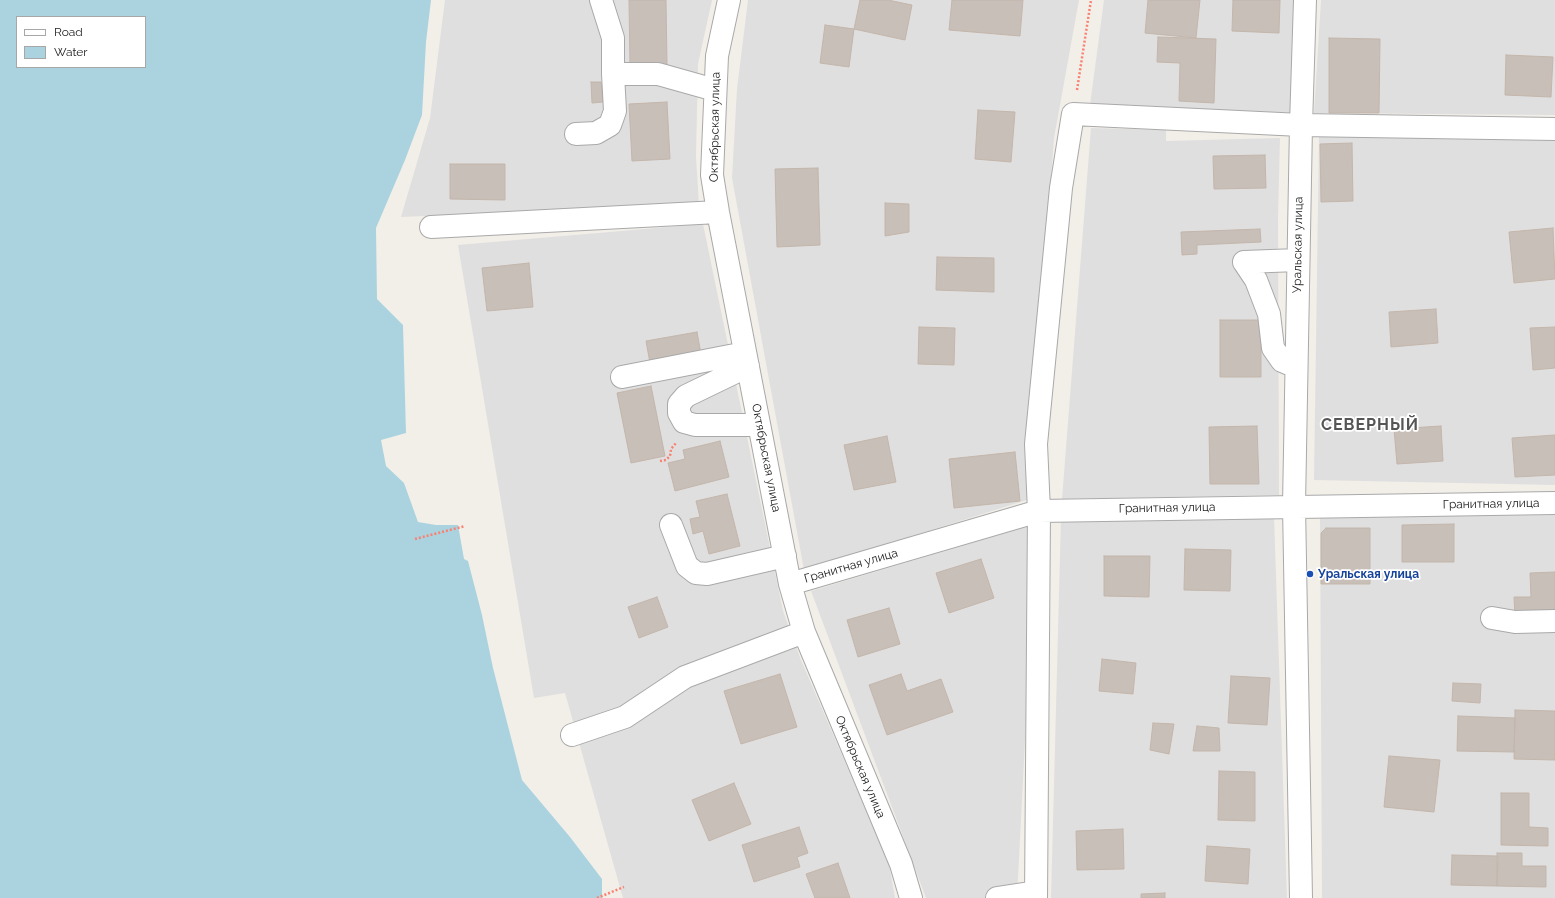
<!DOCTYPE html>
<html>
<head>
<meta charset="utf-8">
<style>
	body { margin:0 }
	#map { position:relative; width:1555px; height:898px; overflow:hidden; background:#f2efe9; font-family:Raleway,sans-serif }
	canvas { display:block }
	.legend { position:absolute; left:16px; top:16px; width:130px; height:52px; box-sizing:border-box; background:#fff; border:1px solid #a7a7a7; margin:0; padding:5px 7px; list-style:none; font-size:12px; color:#222 }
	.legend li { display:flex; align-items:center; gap:8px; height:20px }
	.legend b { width:20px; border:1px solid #a7a7a7 }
</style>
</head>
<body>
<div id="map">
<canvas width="1555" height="898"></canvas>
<ul class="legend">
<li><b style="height:5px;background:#fff"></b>Road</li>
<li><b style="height:11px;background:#aad3df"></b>Water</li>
</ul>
</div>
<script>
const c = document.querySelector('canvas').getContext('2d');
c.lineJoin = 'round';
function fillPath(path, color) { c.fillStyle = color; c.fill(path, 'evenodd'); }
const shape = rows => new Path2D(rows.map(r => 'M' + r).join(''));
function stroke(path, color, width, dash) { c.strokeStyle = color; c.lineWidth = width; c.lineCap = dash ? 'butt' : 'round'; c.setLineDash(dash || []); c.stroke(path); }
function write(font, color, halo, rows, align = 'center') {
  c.font = font + ' Raleway,sans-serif'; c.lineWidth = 3.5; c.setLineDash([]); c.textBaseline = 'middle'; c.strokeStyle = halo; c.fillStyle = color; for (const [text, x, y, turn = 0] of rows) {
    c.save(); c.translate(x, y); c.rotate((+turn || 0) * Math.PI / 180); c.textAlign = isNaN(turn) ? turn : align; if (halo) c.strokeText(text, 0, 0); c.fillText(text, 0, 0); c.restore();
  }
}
const residential = shape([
	[445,0,712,0,698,64,696,157,699,205,401,217,430,118],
	[748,0,1079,0,1054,138,1027,500,804,570,732,178,737,89],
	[1104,0,1300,0,1297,113,1090,105],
	[1321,0,1555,0,1555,115,1314,113],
	[1091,128,1166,130,1166,141,1280,138,1278,218,1279,495,1062,499],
	[1319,135,1555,139,1555,485,1314,480],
	[703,224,783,611,801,660,889,864,895,898,623,898,565,693,534,698,458,245],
	[1555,515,1555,898,1322,898,1320,516],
	[1274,517,1287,898,1051,898,1061,518],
	[1036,524,1017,898,926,898,811,591]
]);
const water = shape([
	[0,0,431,0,426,42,422,115,405,160,376,228,377,299,403,325,406,433,381,440,386,466,404,483,418,522,436,525,458,525,464,559,468,561,482,615,493,668,522,780,570,837,602,879,602,898,0,898],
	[17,17,145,17,145,67,17,67]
]);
const building = shape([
	[629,0,666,0,667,65,630,65,629,0],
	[860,0,888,0,912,5,905,40,854,29,860,0],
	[952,0,1023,0,1020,36,949,30,952,0],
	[1148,0,1200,0,1196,38,1145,33,1148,0],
	[1233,0,1280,0,1279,33,1232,31,1233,0],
	[825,25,854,29,849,67,820,63,825,25],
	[1158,37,1216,39,1214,103,1179,101,1180,63,1157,62,1158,37],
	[1329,38,1380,39,1379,113,1329,113,1329,38],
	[1506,55,1553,57,1551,97,1505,95,1506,55],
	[591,82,601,82,603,102,592,103,591,82],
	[667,102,670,159,632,161,629,104,667,102],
	[978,110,1015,112,1011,162,975,159,978,110],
	[1352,143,1353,201,1321,202,1320,144,1352,143],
	[1265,155,1266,188,1214,189,1213,156,1265,155],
	[450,164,505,164,505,200,450,199,450,164],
	[818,168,820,245,777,247,775,169,818,168],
	[885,203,909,204,909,232,885,236,885,203],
	[1553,228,1555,279,1514,283,1509,232,1553,228],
	[1260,229,1261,242,1197,245,1197,254,1182,255,1181,232,1260,229],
	[937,257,994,258,994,292,936,290,937,257],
	[529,263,533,307,487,311,482,268,529,263],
	[1436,309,1438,343,1391,347,1389,312,1436,309],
	[1220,320,1261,320,1261,377,1220,377,1220,320],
	[919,327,955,328,954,365,918,364,919,327],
	[1555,327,1555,368,1533,370,1530,328,1555,327],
	[697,332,701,354,650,363,646,341,697,332],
	[651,386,665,456,631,463,617,393,651,386],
	[1257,426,1259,484,1210,484,1209,427,1257,426],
	[1441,426,1443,461,1397,464,1394,429,1441,426],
	[1555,435,1555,475,1515,477,1512,438,1555,435],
	[887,436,896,482,854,490,844,445,887,436],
	[720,441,729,477,675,491,668,463,685,459,683,450,720,441],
	[1015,452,1020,501,954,508,949,459,1015,452],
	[727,494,740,546,709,554,703,531,693,534,690,519,700,517,696,501,727,494],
	[1454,524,1454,562,1402,562,1402,525,1454,524],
	[1326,528,1370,528,1370,584,1321,584,1321,533,1326,528],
	[1185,549,1231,550,1230,591,1184,590,1185,549],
	[1104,556,1150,556,1149,597,1104,596,1104,556],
	[981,559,994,598,949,613,936,573,981,559],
	[1555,572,1555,616,1515,617,1514,597,1531,597,1530,573,1555,572],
	[657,597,668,627,639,638,628,607,657,597],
	[889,608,900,644,858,657,847,620,889,608],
	[1102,659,1136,663,1133,694,1099,691,1102,659],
	[780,674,797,727,741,744,724,691,780,674],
	[901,674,907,691,941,679,953,712,887,735,869,685,901,674],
	[1231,676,1270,678,1267,725,1228,723,1231,676],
	[1453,683,1481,684,1480,703,1452,701,1453,683],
	[1515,710,1555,711,1555,760,1514,759,1515,710],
	[1458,716,1515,718,1514,752,1457,751,1458,716],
	[1153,723,1174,724,1169,754,1150,750,1153,723],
	[1197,726,1219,728,1220,751,1193,751,1197,726],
	[1389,756,1440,760,1434,812,1384,807,1389,756],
	[1219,771,1255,772,1255,821,1218,820,1219,771],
	[734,783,751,824,709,841,692,800,734,783],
	[1501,793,1529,793,1529,827,1548,828,1548,846,1501,845,1501,793],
	[799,827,808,853,797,857,800,867,754,882,742,845,799,827],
	[1123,829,1124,869,1077,870,1076,831,1123,829],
	[1207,846,1250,849,1248,884,1205,881,1207,846],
	[1497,853,1522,853,1522,866,1546,866,1546,887,1497,886,1497,853],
	[1452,855,1498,856,1497,886,1451,885,1452,855],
	[838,863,850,898,815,898,806,874,838,863],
	[1165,893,1165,898,1141,898,1141,894,1165,893]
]);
const path = shape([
	[1077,90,1091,0],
	[660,461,666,460,670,456,671,449,676,443],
	[415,539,465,526],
	[597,898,624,887]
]);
const minor = shape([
	[601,0,613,38,613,74],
	[729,0,717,56,712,175,718,212,790,584,804,632,901,864,911,898],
	[576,134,596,133,610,125,615,111,613,74,658,74,715,90],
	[431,227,718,212],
	[1244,262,1256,280,1269,314,1273,348,1282,361,1296,367],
	[1244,262,1298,260],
	[748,366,686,396,679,404,679,413,684,422,695,425,759,425],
	[622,377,745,353],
	[671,525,687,566,696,573,707,574,785,556],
	[790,584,1039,511,1555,503],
	[1492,618,1515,622,1555,621],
	[572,735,625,717,685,677,804,632],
	[997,898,1036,892],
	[1036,898,1039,511,1036,444,1061,188,1073,114,1301,125,1555,129],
	[1301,898,1294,505,1301,125,1305,0]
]);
const markers = [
	[1310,574,4,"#1a4fb4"]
];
const streetNames = [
	["Октябрьская улица",715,127,-89],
	["Уральская улица",1298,245,-89],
	["Октябрьская улица",766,458,79],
	["Гранитная улица",1491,504,-1],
	["Гранитная улица",1167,508,-1],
	["Гранитная улица",851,566,-16],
	["Октябрьская улица",860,767,67]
];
const transitNames = [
	["Уральская улица",1318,574]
];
const districtNames = [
	["СЕВЕРНЫЙ",1370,425]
];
fillPath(residential, '#e0dfdf');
fillPath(water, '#aad3df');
fillPath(building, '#c7bfb8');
stroke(building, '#c4b6ab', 1);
stroke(minor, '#a9a9a9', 24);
stroke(path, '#fa8072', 2.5, [2, 2]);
stroke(minor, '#fff', 22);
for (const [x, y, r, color] of markers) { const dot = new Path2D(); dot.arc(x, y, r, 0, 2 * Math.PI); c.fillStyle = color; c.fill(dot); stroke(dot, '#fff', 1.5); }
write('12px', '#222', '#fff', streetNames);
write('bold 12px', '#164399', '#fff', transitNames, 'left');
c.letterSpacing = '1px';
write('bold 16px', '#555', '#fff', districtNames);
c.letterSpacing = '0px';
</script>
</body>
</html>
